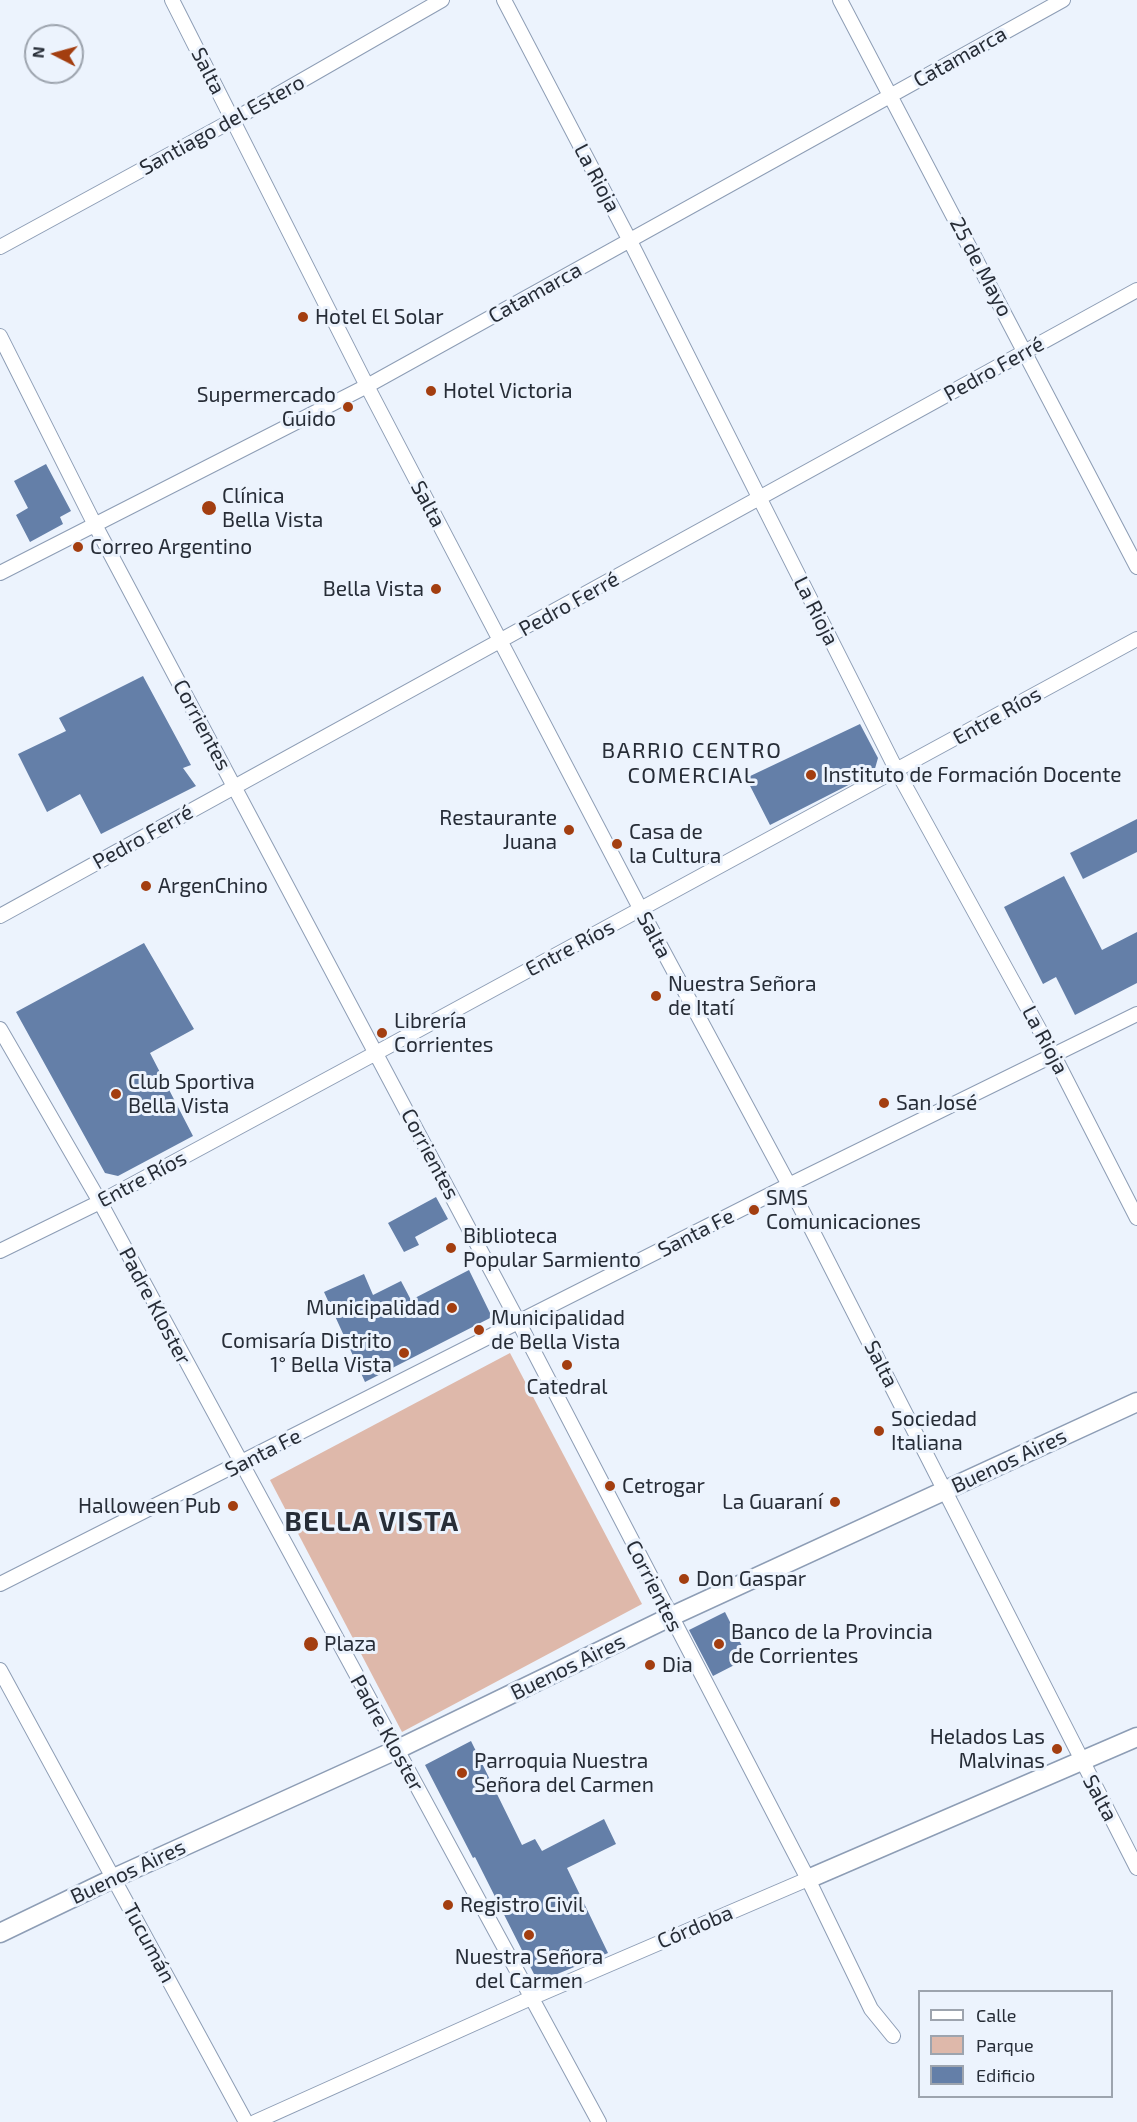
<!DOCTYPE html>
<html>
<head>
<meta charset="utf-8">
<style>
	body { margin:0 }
	#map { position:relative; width:1137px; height:2122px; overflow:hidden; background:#ecf3fd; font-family:"Exo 2",sans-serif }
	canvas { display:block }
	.legend { position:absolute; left:918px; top:1990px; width:195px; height:108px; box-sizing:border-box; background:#ecf3fd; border:2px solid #9da4ae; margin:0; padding:8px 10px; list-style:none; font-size:18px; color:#272d37 }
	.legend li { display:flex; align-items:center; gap:12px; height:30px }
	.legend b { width:30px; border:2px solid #9da4ae }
	.north { position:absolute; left:24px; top:24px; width:60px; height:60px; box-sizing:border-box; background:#ecf3fd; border:2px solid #9da4ae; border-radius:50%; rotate:276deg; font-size:16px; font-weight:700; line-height:24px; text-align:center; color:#272d37 }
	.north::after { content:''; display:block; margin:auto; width:21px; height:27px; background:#a33e10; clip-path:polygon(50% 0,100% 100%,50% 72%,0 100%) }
</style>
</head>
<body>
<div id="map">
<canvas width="1137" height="2122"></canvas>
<ul class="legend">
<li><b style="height:8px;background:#fff"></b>Calle</li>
<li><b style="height:16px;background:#deb8aa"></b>Parque</li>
<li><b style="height:16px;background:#647fa8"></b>Edificio</li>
</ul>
<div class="north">N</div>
</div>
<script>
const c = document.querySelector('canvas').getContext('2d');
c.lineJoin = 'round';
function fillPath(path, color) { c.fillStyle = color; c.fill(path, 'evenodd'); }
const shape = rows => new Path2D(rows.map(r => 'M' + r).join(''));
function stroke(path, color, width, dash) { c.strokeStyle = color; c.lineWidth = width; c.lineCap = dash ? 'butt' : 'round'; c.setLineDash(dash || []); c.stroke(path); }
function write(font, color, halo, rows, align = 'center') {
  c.font = font + ' "Exo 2",sans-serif'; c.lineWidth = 6; c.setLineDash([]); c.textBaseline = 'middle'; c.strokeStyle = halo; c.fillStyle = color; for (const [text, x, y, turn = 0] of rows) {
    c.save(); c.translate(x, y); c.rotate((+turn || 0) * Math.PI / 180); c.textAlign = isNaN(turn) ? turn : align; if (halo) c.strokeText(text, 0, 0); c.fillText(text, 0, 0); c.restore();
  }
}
const green = shape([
	[510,1353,642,1604,402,1732,270,1480]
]);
const building = shape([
	[46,464,71,511,60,517,63,524,30,542,16,515,28,508,14,481],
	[143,676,191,765,183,768,196,786,101,834,80,794,47,812,18,754,66,731,59,718],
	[860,724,878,758,874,772,770,825,746,778],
	[1137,819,1137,852,1083,879,1070,853],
	[1064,876,1102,950,1137,932,1137,983,1075,1015,1056,977,1043,984,1004,907],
	[144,943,194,1029,150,1053,193,1136,118,1176,105,1173,16,1012],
	[436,1197,448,1219,415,1237,419,1245,404,1252,388,1223],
	[469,1270,492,1317,365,1382,324,1292,364,1274,373,1295,401,1281,411,1300],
	[725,1612,748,1658,713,1676,689,1630],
	[471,1741,522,1845,535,1839,542,1851,604,1819,616,1844,567,1868,608,1953,538,1982,475,1857,473,1858,425,1765]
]);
const street = shape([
	[172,0,367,386,641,910,789,1185,1137,1868],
	[504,0,630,241,897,771,1054,1056,1137,1218],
	[840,0,1137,567],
	[0,247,233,120,442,0],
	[0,336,94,523,519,1323,808,1879,871,2009,893,2036],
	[0,573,367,386,1063,0],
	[0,916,1137,290],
	[0,1029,100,1202,599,2122],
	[0,1251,100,1202,376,1053,1137,639],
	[0,1584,789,1185,1137,1014],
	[0,1670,246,2122],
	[255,2122,531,1998,808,1879]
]);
const secondary = shape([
	[808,1879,1137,1737],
	[0,1933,114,1878,396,1750,670,1617,1137,1402]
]);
const markers = [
	[303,317,6,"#a33e10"],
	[431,391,6,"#a33e10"],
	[348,407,6,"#a33e10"],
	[209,508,8,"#a33e10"],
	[78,547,6,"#a33e10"],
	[436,589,6,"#a33e10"],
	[811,775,6,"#a33e10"],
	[569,830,6,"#a33e10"],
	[617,844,6,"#a33e10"],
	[146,886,6,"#a33e10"],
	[656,996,6,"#a33e10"],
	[382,1033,6,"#a33e10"],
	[116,1094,6,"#a33e10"],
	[884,1103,6,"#a33e10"],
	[754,1210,6,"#a33e10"],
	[451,1248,6,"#a33e10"],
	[452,1308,6,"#a33e10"],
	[479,1330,6,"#a33e10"],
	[404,1353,6,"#a33e10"],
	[567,1365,6,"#a33e10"],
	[879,1431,6,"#a33e10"],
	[610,1486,6,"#a33e10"],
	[835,1502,6,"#a33e10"],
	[233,1506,6,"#a33e10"],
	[684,1579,6,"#a33e10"],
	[311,1644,8,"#a33e10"],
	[719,1644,6,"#a33e10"],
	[650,1665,6,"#a33e10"],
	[1057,1749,6,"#a33e10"],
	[462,1773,6,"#a33e10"],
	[448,1905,6,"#a33e10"],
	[529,1935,6,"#a33e10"]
];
const streetNames = [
	["Catamarca",960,57,-29],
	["Salta",208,71,63],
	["Santiago del Estero",222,125,-29],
	["La Rioja",597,178,62],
	["25 de Mayo",981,267,62],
	["Catamarca",535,293,-29],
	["Pedro Ferré",994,369,-29],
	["Salta",428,504,62],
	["Pedro Ferré",569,604,-29],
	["La Rioja",816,611,63],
	["Entre Ríos",997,716,-29],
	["Corrientes",202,725,62],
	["Pedro Ferré",143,837,-29],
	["Salta",654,935,62],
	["Entre Ríos",570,948,-28],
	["La Rioja",1045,1040,62],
	["Corrientes",430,1154,62],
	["Entre Ríos",142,1179,-28],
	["Santa Fe",696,1233,-27],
	["Padre Kloster",155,1306,62],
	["Salta",881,1364,63],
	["Santa Fe",263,1453,-27],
	["Buenos Aires",1009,1461,-25],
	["Corrientes",654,1586,63],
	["Buenos Aires",568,1667,-26],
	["Padre Kloster",387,1733,61],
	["Salta",1100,1798,62],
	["Buenos Aires",128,1872,-25],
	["Córdoba",695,1927,-23],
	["Tucumán",149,1943,62]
];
const poiNames = [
	["Hotel El Solar",315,317],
	["Hotel Victoria",443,391],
	["Supermercado",336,395,"right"],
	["Guido",336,419,"right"],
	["Clínica",222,496],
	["Bella Vista",222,520],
	["Correo Argentino",90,547],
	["Bella Vista",424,589,"right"],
	["Instituto de Formación Docente",823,775],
	["Restaurante",557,818,"right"],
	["Juana",557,842,"right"],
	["Casa de",629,832],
	["la Cultura",629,856],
	["ArgenChino",158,886],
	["Nuestra Señora",668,984],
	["de Itatí",668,1008],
	["Librería",394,1021],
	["Corrientes",394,1045],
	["Club Sportiva",128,1082],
	["Bella Vista",128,1106],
	["San José",896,1103],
	["SMS",766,1198],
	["Comunicaciones",766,1222],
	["Biblioteca",463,1236],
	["Popular Sarmiento",463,1260],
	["Municipalidad",440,1308,"right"],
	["Municipalidad",491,1318],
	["de Bella Vista",491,1342],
	["Comisaría Distrito",392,1341,"right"],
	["1° Bella Vista",392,1365,"right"],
	["Catedral",567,1387,"center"],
	["Sociedad",891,1419],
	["Italiana",891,1443],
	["Cetrogar",622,1486],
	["La Guaraní",823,1502,"right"],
	["Halloween Pub",221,1506,"right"],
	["Don Gaspar",696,1579],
	["Banco de la Provincia",731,1632],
	["de Corrientes",731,1656],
	["Plaza",324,1644],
	["Dia",662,1665],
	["Helados Las",1045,1737,"right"],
	["Malvinas",1045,1761,"right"],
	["Parroquia Nuestra",474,1761],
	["Señora del Carmen",474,1785],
	["Registro Civil",460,1905],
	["Nuestra Señora",529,1957,"center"],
	["del Carmen",529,1981,"center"]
];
const neighbourhoodNames = [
	["BARRIO CENTRO",692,751],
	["COMERCIAL",692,776]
];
const districtNames = [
	["BELLA VISTA",372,1522]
];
fillPath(green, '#deb8aa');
fillPath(building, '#647fa8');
stroke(street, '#8d9db5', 16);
stroke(secondary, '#8d9db5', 21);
stroke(street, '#fff', 14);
stroke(secondary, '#fff', 18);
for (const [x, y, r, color] of markers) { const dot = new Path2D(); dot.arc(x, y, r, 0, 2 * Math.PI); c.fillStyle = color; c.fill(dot); stroke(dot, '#ecf3fd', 2); }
write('21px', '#272d37', '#ecf3fd', streetNames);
write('21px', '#272d37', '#ecf3fd', poiNames, 'left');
c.letterSpacing = '1.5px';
write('22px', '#272d37', '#ecf3fd', neighbourhoodNames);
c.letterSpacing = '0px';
c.letterSpacing = '1.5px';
write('bold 27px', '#272d37', '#ecf3fd', districtNames);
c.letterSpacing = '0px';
</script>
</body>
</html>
